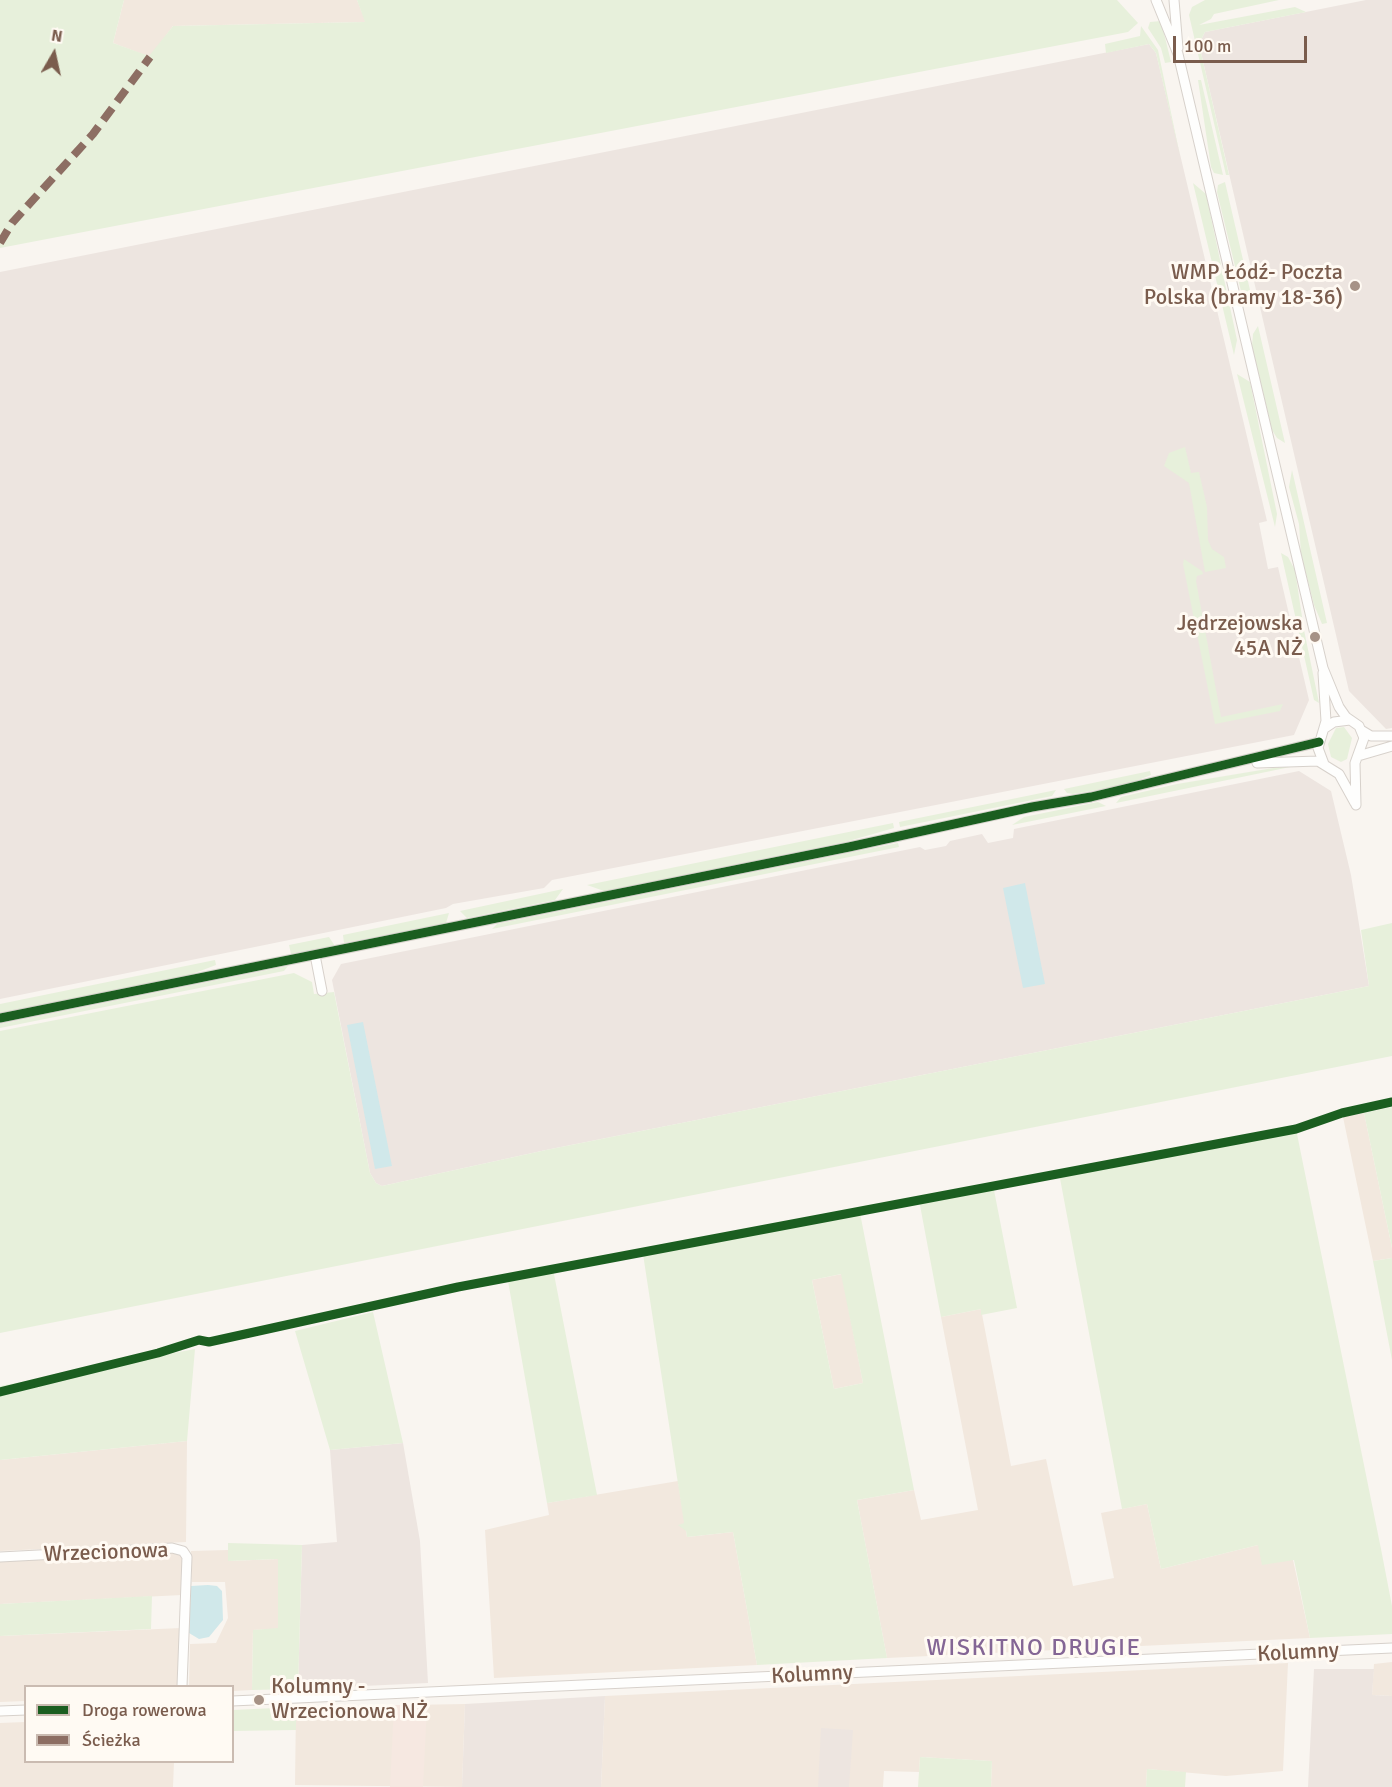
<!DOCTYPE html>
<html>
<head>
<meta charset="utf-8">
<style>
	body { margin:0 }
	#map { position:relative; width:1392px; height:1787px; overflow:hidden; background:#f9f5f0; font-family:Signika,sans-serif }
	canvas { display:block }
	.legend { position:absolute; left:24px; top:1685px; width:210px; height:78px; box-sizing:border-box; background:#fffaf3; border:2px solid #cabbb1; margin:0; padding:8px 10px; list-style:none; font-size:18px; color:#7a5c4d }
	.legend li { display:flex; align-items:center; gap:12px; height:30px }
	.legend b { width:30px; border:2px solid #cabbb1 }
	.north { position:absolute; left:24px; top:24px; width:60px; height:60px; -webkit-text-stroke:4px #fffaf3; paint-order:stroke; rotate:9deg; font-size:16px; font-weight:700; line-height:24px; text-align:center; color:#7a5c4d }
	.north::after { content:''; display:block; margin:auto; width:21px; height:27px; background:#7a5c4d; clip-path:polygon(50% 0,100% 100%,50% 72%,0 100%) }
	.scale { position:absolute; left:1173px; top:36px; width:134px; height:27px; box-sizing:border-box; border:3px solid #7a5c4d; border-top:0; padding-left:8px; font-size:18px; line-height:21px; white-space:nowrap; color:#7a5c4d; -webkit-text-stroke:4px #fffaf3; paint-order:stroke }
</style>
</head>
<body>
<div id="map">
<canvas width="1392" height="1787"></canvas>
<ul class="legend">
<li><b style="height:8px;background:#1b5e20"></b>Droga rowerowa</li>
<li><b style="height:8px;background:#8d6e63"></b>Ścieżka</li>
</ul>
<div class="north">N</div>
<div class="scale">100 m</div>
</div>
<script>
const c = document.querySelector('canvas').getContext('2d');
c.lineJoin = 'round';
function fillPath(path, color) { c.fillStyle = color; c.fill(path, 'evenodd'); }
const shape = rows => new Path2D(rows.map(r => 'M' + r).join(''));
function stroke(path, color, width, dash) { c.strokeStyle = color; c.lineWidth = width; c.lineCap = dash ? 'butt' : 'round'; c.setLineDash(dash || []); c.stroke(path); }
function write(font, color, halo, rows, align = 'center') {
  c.font = font + ' Signika,sans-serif'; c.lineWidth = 6; c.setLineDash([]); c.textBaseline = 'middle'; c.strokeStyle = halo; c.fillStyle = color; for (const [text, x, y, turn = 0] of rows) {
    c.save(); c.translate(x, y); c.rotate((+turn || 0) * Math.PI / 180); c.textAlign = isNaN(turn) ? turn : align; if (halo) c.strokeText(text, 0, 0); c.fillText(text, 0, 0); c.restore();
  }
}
const residential = shape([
	[124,0,357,0,366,22,173,26,150,57,113,43],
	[1364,1113,1392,1248,1392,1258,1373,1261,1343,1117],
	[842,1274,863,1383,834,1389,812,1280],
	[981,1309,1011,1466,1046,1459,1073,1586,1114,1578,1101,1513,1147,1504,1161,1569,1258,1545,1293,1560,1310,1638,887,1658,857,1500,914,1490,921,1520,978,1510,941,1317],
	[187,1441,186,1542,0,1551,0,1460],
	[678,1481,687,1537,733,1532,757,1665,494,1678,485,1530,549,1515,547,1503],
	[228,1550,229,1561,278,1559,278,1629,253,1630,252,1690,233,1691,232,1686,189,1686,190,1644,216,1643,228,1618,225,1582,192,1582,191,1551],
	[178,1552,183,1557,182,1595,0,1604,0,1561],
	[181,1628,179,1686,26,1686,25,1701,0,1702,0,1636],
	[1392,1662,1392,1696,1372,1695,1374,1664],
	[1288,1663,1283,1771,1226,1776,1147,1769,1146,1787,991,1787,992,1761,920,1757,919,1772,884,1771,883,1787,601,1787,605,1696],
	[465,1704,462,1787,295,1785,296,1707],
	[25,1722,26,1762,174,1762,173,1787,0,1787,0,1723]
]);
const commercial = shape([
	[394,1705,427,1705,423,1787,390,1787]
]);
const industrial = shape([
	[1366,0,1392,0,1392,728,1386,729,1349,691,1199,44,1205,32],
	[1149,44,1156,53,1267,521,1259,523,1268,569,1278,567,1309,700,1294,735,552,880,544,888,453,904,446,908,0,999,0,272],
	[1299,771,1331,791,1351,875,1369,986,546,1150,382,1186,376,1183,370,1173,332,980,341,964,920,847,925,850,946,846,950,841,982,834,988,843,1013,838,1014,829],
	[403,1443,420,1541,428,1683,298,1689,302,1545,337,1542,330,1450],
	[1314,1669,1374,1669,1372,1695,1392,1696,1392,1787,1308,1787],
	[605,1696,601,1787,462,1787,465,1704],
	[821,1728,853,1730,849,1787,818,1787]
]);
const green = shape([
	[0,0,124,0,113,43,149,56,173,26,365,22,357,0,1117,0,1138,23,1128,32,0,248],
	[1205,0,1279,0,1214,14,1211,19,1199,25,1295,7,1306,12,1205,32,1199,44,1229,175,1226,175,1189,15,1192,7],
	[1161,21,1171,62,1165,63,1161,48,1148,28,1150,22],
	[1141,26,1158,50,1180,156,1156,53,1149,44,1106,53,1105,44,1140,36],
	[1198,80,1201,80,1223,175,1214,173,1211,167],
	[1225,182,1253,303,1241,291,1217,192,1218,185],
	[1193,183,1206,194,1237,340,1234,355],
	[1258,326,1285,443,1277,438,1272,430,1252,346,1253,334],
	[1237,374,1250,382,1277,514,1275,527],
	[1185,447,1191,473,1199,472,1207,507,1208,540,1212,549,1224,557,1226,568,1205,572,1189,483,1164,466,1169,453],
	[1292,470,1327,623,1322,624,1314,605,1301,554,1299,524,1289,487],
	[1281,553,1288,557,1295,570,1304,630,1319,703,1314,700],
	[1184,559,1202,571,1203,574,1197,576,1196,581,1221,717,1283,704,1280,711,1215,724,1183,564],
	[1344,727,1352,738,1347,759,1341,762,1331,757,1328,744,1336,728],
	[1295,766,1116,803,1121,797,1177,784,1273,768],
	[1150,771,1151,775,1126,785,1073,794,1067,793,1064,789],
	[1056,790,1052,796,900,827,899,822],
	[1098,802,1106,806,1012,825,1024,817],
	[893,823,894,828,845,842,604,891,587,885],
	[898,843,899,847,492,929,497,924],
	[563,889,555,900,467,918,460,911],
	[449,913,446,923,344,943,343,935],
	[1392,923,1392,1056,0,1333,0,1031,294,973,312,982,314,994,334,992,370,1173,376,1183,382,1186,546,1150,1369,986,1361,930],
	[329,937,335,946,291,954,289,945],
	[215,960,216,965,187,976,0,1013,0,1004],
	[288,966,284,971,0,1028,0,1024],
	[1392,1107,1392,1248,1364,1113],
	[1296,1129,1381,1549,1392,1606,1392,1634,1310,1638,1294,1560,1262,1565,1258,1545,1161,1569,1147,1504,1122,1509,1059,1173],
	[993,1185,1017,1308,981,1315,981,1309,941,1317,919,1200],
	[860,1213,914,1490,857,1500,887,1658,757,1665,733,1532,687,1537,686,1531,678,1525,684,1523,643,1254],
	[841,1274,863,1383,834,1389,812,1280],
	[1392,1258,1392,1360,1373,1261],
	[553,1269,597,1495,547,1503,508,1281],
	[373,1312,403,1443,330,1450,295,1331],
	[195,1349,187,1441,0,1460,0,1386],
	[228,1543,302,1545,298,1689,252,1690,253,1630,278,1628,278,1559,228,1561],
	[152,1596,151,1629,0,1636,0,1604],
	[296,1707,296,1730,233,1731,233,1710],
	[920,1757,992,1761,991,1787,918,1787],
	[1147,1769,1186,1772,1185,1787,1146,1787]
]);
const water = shape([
	[1025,883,1045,984,1023,988,1003,888],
	[363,1022,392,1166,375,1169,347,1025],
	[208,1585,217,1586,222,1591,223,1620,209,1637,199,1639,189,1633,191,1586]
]);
const minor = shape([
	[1156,0,1178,54,1323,668,1339,707,1346,717,1359,726,1364,738,1355,763,1356,805],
	[1174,0,1178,48],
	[1323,673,1326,721,1318,748,1324,764],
	[1325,728,1334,722,1350,720],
	[1361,730,1371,736,1392,736],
	[1358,756,1392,746],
	[1257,763,1318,761,1339,774,1355,803],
	[315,955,322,991],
	[0,1018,849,847,1032,807,1091,797,1319,742],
	[0,1557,172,1548,183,1551,187,1557,182,1686],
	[232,1701,1392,1648],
	[0,1711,26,1710]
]);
const quiet = shape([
	[0,243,12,223,93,134,150,57]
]);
const cycleway = shape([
	[0,1018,849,847,1032,807,1091,797,1319,742],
	[0,1392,158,1353,199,1340,209,1342,458,1287,1296,1129,1342,1113,1392,1102]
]);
const markers = [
	[1355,286,6,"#a69286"],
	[1315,637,6,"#a69286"],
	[259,1700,6,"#a69286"]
];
const poiNames = [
	["WMP Łódź- Poczta",1343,273],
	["Polska (bramy 18-36)",1343,298],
	["Jędrzejowska",1303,624],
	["45A NŻ",1303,649],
	["Kolumny -",271,1687,"left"],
	["Wrzecionowa NŻ",271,1712,"left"]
];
const streetNames = [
	["Wrzecionowa",106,1553,-2],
	["Kolumny",1298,1653,-3],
	["Kolumny",812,1675,-3]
];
const neighbourhoodNames = [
	["WISKITNO DRUGIE",1034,1649]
];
fillPath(residential, '#f2e8de');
fillPath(commercial, '#f6e8e1');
fillPath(industrial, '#ede5e0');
fillPath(green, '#e7f0db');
fillPath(water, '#d0e8ea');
stroke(minor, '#d7d1cb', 11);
stroke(minor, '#fefefd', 9);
stroke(quiet, '#8d6e63', 8, [15, 8]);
stroke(cycleway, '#1b5e20', 9);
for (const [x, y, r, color] of markers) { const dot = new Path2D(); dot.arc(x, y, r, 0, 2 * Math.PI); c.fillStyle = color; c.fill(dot); stroke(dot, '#fffaf3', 2); }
write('22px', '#7a5c4d', '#fffaf3', poiNames, 'right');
write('22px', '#7a5c4d', '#fffaf3', streetNames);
c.letterSpacing = '1.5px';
write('24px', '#846695', '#fffaf3', neighbourhoodNames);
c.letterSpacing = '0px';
</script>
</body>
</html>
